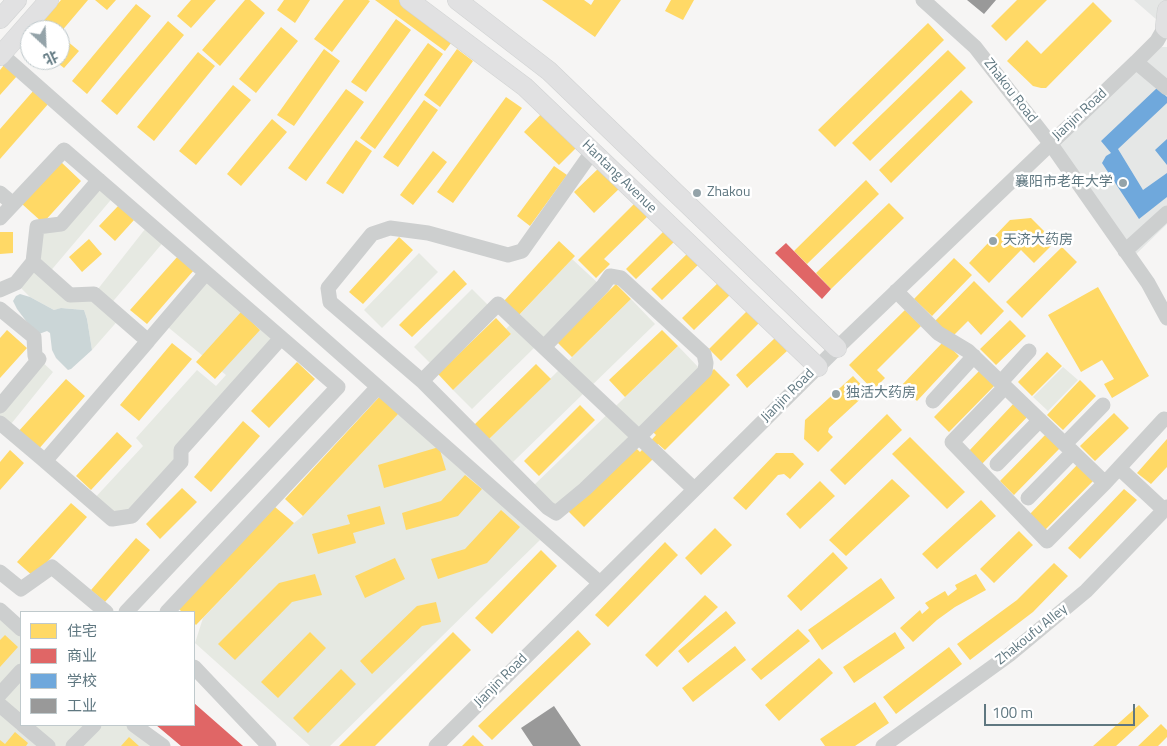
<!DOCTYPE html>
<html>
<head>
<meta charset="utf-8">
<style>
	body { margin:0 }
	#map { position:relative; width:1167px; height:746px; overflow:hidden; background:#f6f5f4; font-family:"Titillium Web","Noto Sans SC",sans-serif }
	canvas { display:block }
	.legend { position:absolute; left:20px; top:611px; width:175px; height:115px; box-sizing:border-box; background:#fff; border:1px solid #bfc9cc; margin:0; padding:6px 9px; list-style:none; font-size:15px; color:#5f7780 }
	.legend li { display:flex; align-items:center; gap:10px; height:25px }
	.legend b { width:25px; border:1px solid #bfc9cc }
	.north { position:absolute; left:20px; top:20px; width:50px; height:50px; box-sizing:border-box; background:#fff; border:1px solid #bfc9cc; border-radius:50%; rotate:155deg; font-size:14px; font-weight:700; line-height:20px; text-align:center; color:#5f7780 }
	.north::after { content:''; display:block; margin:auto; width:18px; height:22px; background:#94a3a9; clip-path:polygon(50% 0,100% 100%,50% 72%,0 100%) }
	.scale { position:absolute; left:984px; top:704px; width:151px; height:22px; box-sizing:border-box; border:2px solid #5f7780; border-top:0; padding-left:6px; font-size:15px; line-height:18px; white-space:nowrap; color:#5f7780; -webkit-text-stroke:4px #fff; paint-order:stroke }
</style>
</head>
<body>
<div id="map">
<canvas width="1167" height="746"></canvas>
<ul class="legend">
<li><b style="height:14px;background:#ffd966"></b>住宅</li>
<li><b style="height:14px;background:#e06666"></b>商业</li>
<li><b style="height:14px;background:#6fa8dc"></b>学校</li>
<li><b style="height:14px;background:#999"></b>工业</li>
</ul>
<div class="north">北</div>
<div class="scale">100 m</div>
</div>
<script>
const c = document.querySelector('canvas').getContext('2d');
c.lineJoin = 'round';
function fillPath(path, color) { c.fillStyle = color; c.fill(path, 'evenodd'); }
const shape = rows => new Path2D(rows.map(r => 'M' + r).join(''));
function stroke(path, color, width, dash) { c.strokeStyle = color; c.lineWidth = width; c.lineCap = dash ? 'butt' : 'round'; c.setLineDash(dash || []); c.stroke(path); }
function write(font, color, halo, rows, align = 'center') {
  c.font = font + ' "Titillium Web","Noto Sans SC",sans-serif'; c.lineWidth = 5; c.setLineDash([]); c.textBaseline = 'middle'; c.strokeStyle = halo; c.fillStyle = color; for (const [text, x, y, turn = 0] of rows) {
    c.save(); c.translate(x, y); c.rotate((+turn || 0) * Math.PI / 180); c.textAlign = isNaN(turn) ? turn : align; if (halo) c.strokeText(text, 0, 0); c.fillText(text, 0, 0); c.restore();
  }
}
const built = shape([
	[1134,0,1167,0,1165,27],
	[1161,47,1167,47,1167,224,1131,259,1050,143]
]);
const green = shape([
	[99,180,115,195,48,274,70,295,94,294,149,224,166,239,109,306,121,317,92,350,87,319,84,310,62,308,54,310,30,297,16,283,33,262,37,227,61,224],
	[419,253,438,272,382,328,364,310],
	[572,259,599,284,472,409,453,390,511,334,506,329],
	[206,273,281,338,132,516,112,519,92,501,143,446,136,438,197,370,216,386,226,375,163,323],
	[472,289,489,306,431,364,414,347],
	[631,299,655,324,513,462,489,439],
	[678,346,701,370,556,509,533,486],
	[39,359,53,372,7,429,0,423,0,406],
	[1063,367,1078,380,1048,411,1033,397],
	[400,412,540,540,330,746,310,746,195,643,203,618,294,523,303,516],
	[0,610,21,629,21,725,134,725,163,746,0,746]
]);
const water = shape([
	[20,294,30,297,54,310,61,308,84,310,87,319,92,350,71,369,68,370,56,358,52,350,50,333,47,331,39,334,36,334,17,309,13,301,16,296]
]);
const homes = shape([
	[61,0,88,0,60,33,60,30,35,30],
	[95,0,116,0,107,10],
	[191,0,216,0,191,28,177,16],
	[245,0,250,0,265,13,220,66,202,50],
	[284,0,310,0,295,23,277,10],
	[344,0,368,0,370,1,332,52,314,39],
	[375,0,402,0,454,39,445,51],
	[542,0,584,0,591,5,594,0,621,0,595,37],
	[671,0,694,0,683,20,665,11],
	[1017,0,1047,0,1006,41,991,26],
	[1093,2,1112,21,1046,88,1041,88,1033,86,1007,61,1027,40,1041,54],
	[136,4,151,16,87,94,72,81],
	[396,19,411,30,366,92,351,82],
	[168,21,184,35,117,115,101,101],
	[928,23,944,40,835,147,818,130],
	[281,27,298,41,256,93,239,79],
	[60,35,79,51,64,68,54,60,60,60],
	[428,43,443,54,375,149,360,138],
	[324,49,340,61,294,126,277,115],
	[457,49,473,61,440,107,424,95],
	[948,50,966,68,870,161,852,143],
	[198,52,215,66,154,141,137,127],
	[4,65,17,76,0,95,0,70],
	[233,85,251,100,196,165,179,151],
	[346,89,364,102,306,181,288,168],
	[34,90,49,103,0,159,0,129],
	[961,90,973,102,891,183,879,170],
	[506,97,522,108,453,203,437,192],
	[424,100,438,110,398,167,383,157],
	[543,112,578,146,559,165,524,132],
	[272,119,287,132,241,186,227,174],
	[356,140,372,151,343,194,326,183],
	[433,151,447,162,413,205,400,195],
	[61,162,81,181,43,223,22,204],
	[602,165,622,186,594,213,574,192],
	[554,166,567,175,530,226,517,216],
	[866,180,879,194,807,264,794,251],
	[638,200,651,213,604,259,610,264,596,278,578,260],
	[889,203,904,218,831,289,816,273],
	[119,205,134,220,115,241,99,226],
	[1031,218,1055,242,1034,263,1021,250,989,283,969,263,1010,220],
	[667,228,677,239,636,279,626,269],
	[0,232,13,232,13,253,0,254],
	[399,237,413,250,363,304,349,292],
	[89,239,102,254,82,272,69,257],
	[559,241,575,256,519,315,504,301],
	[1062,247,1077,262,1022,318,1006,302],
	[690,251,701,262,662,300,651,289],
	[178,256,194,270,147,324,130,310],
	[954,258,972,275,932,316,914,299],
	[454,270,467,284,412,337,399,325],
	[722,279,734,291,694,330,682,318],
	[974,281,1004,311,981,335,968,321,952,337,935,321],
	[616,284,631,299,572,357,557,342],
	[1098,287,1149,376,1112,398,1104,384,1114,379,1102,360,1081,372,1048,315],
	[750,308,762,320,721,361,709,349],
	[905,310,921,326,877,370,885,378,873,390,849,365],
	[241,312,260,330,215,379,196,362],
	[496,318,511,334,453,390,438,374],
	[1010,320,1026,336,996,365,980,349],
	[7,330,27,348,0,378,0,338],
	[662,330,678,346,625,397,609,380],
	[775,338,787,351,747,388,736,375],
	[944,341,959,356,917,401,901,386],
	[172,343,192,359,139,421,120,405],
	[1047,352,1062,366,1032,396,1018,382],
	[297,362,315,379,269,428,251,411],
	[536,364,551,379,489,439,474,425],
	[714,369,730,385,665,450,658,444,648,454,653,459,584,527,568,511,634,446,640,452,656,435,652,431],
	[981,369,996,384,949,432,934,417],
	[853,376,868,392,829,428,828,432,833,437,818,452,804,439,805,420],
	[66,379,85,396,37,451,17,433],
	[1080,380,1096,396,1063,430,1047,415],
	[381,395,400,412,303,516,285,499],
	[1016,401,1030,414,981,465,968,452],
	[580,405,595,420,539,476,524,461],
	[1114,413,1129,428,1095,461,1080,446],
	[887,414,902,430,845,485,830,470],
	[243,421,260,436,211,492,194,477],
	[117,432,132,446,91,490,76,476],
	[1047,433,1061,447,1014,495,1000,481],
	[910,437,965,492,947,509,892,454],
	[1167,439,1167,467,1151,484,1137,473],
	[439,447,446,470,384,488,378,465],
	[10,450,24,463,0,490,0,462],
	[776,453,793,453,804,464,790,479,784,474,778,475,746,510,733,498],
	[1079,463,1095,479,1045,530,1029,515],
	[465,475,482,489,458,516,406,530,402,513,441,501],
	[892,479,910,496,846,556,829,540],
	[820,481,835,496,800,529,786,514],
	[182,488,197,502,160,539,146,524],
	[1124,489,1137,500,1080,559,1068,548],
	[981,500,996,516,937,569,922,554],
	[71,503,87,517,34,577,17,562],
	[380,506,385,524,353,533,356,543,318,554,312,534,350,524,347,515],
	[275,507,294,523,196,625,194,623,194,612,182,612,179,609],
	[501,510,520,527,487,563,438,579,431,559,465,549],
	[715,528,732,545,701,575,685,558],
	[1019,531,1033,545,994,583,980,569],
	[136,538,150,550,105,602,91,590],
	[665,542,678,555,608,627,595,615],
	[541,550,557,566,492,634,475,618],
	[833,552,848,568,801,611,787,596],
	[395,558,405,579,365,598,355,576],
	[1054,563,1068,576,1033,612,970,660,957,644,1017,600],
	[315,574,322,595,292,602,235,660,218,644,279,583],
	[976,574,986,590,955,607,937,620,913,642,900,628,920,610,922,614,929,608,925,603,945,591,948,596,957,589,955,585],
	[881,578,895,598,822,650,808,630],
	[705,595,718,607,657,667,645,655],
	[436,602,441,622,422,626,372,674,360,661,417,606],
	[726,611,736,623,688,663,678,651],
	[798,629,810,641,761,680,751,669],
	[578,630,591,644,492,740,478,726],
	[310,632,326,648,278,698,261,682],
	[453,632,471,650,375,746,339,746],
	[895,632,905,648,854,683,843,667],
	[5,635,18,647,0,667,0,640],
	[735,646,746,660,693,702,682,688],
	[949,647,962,664,896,714,883,697],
	[819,658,833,673,779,721,765,705],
	[341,669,356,684,308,733,293,718],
	[875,702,889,723,855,746,825,746,820,739],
	[1139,705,1149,716,1116,746,1093,746],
	[1161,724,1167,730,1167,737,1158,746,1138,746],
	[15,732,28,743,26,746,0,746,0,740,5,744],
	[473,735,484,746,462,746],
	[129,737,139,746,121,746]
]);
const shops = shape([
	[786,243,831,289,822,299,775,253],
	[194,703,243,746,181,746,156,725,194,725]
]);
const schools = shape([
	[1157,88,1167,97,1167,103,1118,149,1143,190,1167,173,1167,197,1139,219,1102,163,1106,156,1111,153,1101,141],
	[1167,139,1167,165,1155,150]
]);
const industry = shape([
	[967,0,996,0,984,14],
	[554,706,581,746,533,746,521,728]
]);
const minor = shape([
	[923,0,975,47,1050,143,1148,283,1167,318],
	[0,53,600,583],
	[1136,62,1167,88],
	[99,180,61,224,37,227,33,262,70,295,94,294,148,341,206,273],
	[0,193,13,204],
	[0,218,64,150,338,387,126,612],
	[1125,251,1167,213],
	[0,290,16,283,33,262],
	[896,291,938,333,968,351,1105,483,1164,419],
	[0,309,34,337,35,356,39,359,0,406],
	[544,347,603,286,610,276,621,278,704,354,706,363,705,371,639,437,585,489,556,513,548,508,422,381,330,302,328,288,372,234,390,228,428,233,508,255,522,251,592,152],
	[422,381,498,304,694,489],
	[1001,382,1029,351],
	[1005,387,952,442,1047,541,1105,483],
	[933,401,974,356],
	[0,423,45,461,148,341],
	[1065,444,1103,405],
	[45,461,112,519,132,516,181,462,181,450,281,338],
	[997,464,1040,420],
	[1119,468,1164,510],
	[1028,498,1073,452],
	[0,572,21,589,52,567,106,612],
	[0,610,21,629],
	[167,612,378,387],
	[194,667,269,746],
	[0,694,21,671],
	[0,705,21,723],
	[23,725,48,746],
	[134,725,163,746],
	[73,746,94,725],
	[436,746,837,348,1136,62,1157,41,1165,27],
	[883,746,1009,655,1086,591,1167,507]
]);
const major = shape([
	[409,0,525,87,818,367],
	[457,0,549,71,837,348],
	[1167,10,1165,27,1167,29],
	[0,19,17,0],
	[0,56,49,0]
]);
const markers = [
	[1123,183,5,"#94a3a9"],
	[697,193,5,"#94a3a9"],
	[993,241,5,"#94a3a9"],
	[836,394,5,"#94a3a9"]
];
const streetNames = [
	["Zhakou Road",1010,91,52],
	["Jianjin Road",1080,115,-43],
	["Hantang Avenue",619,177,44],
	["Jianjin Road",788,396,-45],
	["Zhakoufu Alley",1032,635,-39],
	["Jianjin Road",501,681,-45]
];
const poiNames = [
	["襄阳市老年大学",1113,183,"right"],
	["Zhakou",707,193],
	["天济大药房",1003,241],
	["独活大药房",846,394]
];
fillPath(built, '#e5e7e6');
fillPath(green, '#e6e9e2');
fillPath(water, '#cbd6d7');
fillPath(homes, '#ffd966');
fillPath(shops, '#e06666');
fillPath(schools, '#6fa8dc');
fillPath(industry, '#999');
stroke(major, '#d1d3d3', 20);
stroke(minor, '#cdcfcf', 15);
stroke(major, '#e1e1e2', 19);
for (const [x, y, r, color] of markers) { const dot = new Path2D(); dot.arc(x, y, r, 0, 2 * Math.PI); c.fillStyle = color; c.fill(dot); stroke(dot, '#fff', 2); }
write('14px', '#5f7780', '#fff', streetNames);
write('14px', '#5f7780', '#fff', poiNames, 'left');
</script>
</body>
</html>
